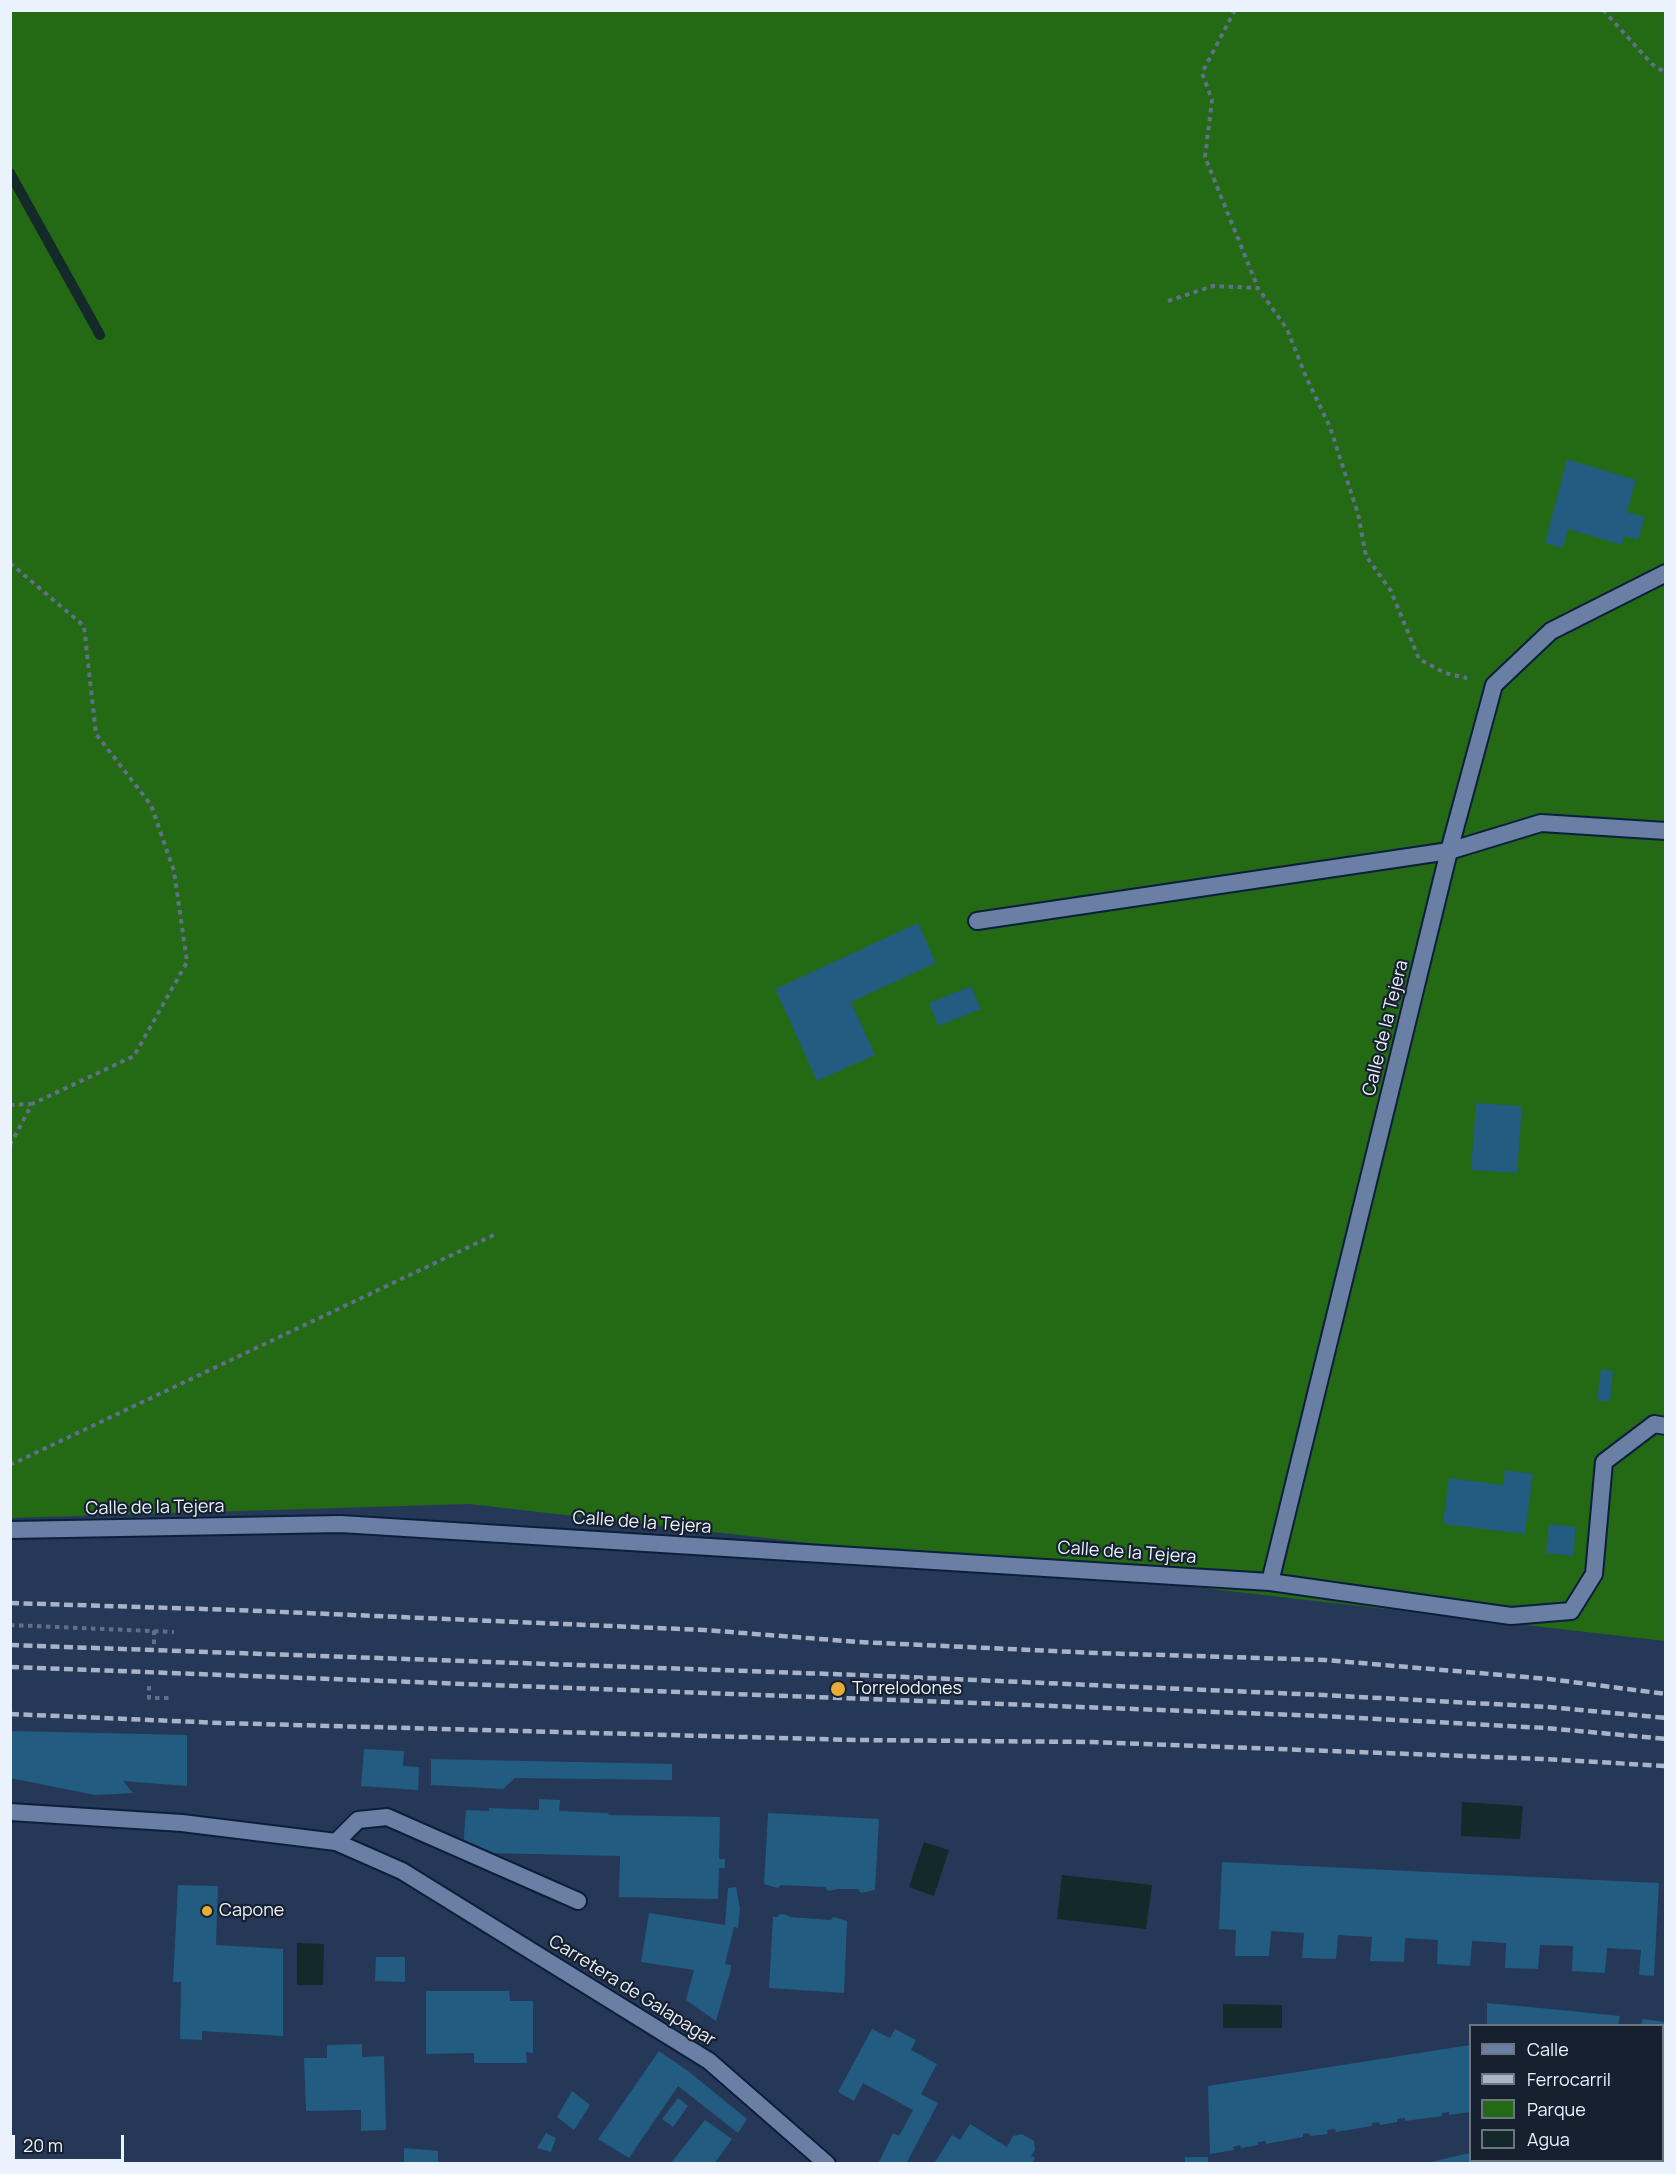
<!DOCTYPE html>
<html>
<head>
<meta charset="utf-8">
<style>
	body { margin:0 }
	#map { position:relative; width:1676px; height:2174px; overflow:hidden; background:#253858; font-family:Manrope,sans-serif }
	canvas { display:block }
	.frame { position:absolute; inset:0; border:12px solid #eaf2fe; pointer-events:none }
	.legend { position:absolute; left:1469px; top:2024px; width:195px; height:138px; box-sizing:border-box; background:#17202e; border:2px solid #6b7481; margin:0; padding:8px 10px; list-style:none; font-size:18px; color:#eaf2fe }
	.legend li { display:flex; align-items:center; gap:12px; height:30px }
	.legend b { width:30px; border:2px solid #6b7481 }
	.scale { position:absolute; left:12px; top:2135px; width:112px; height:27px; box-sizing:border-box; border:3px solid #eaf2fe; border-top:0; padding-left:8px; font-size:18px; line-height:21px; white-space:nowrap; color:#eaf2fe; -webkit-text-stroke:4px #17202e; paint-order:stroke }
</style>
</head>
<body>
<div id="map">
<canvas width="1676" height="2174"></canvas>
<div class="frame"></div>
<ul class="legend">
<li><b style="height:8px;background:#697fa4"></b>Calle</li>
<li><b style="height:8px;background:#a8b3c6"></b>Ferrocarril</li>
<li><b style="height:16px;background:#246913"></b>Parque</li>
<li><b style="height:16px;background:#13292a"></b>Agua</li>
</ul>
<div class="scale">20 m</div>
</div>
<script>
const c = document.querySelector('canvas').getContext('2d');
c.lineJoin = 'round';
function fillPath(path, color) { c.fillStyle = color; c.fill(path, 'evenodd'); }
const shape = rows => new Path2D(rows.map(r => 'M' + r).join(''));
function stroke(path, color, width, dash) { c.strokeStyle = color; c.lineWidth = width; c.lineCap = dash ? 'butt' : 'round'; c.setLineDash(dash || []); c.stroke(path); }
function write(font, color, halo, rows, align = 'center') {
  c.font = font + ' Manrope,sans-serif'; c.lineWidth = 4.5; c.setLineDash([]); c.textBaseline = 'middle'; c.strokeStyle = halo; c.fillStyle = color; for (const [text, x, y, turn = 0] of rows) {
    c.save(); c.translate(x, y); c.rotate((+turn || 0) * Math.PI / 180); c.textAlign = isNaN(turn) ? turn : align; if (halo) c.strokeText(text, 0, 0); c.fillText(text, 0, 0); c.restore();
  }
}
const green = shape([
	[10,11,1665,11,1665,1641,469,1504,11,1518]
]);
const water = shape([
	[1462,1802,1523,1806,1520,1839,1461,1836],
	[924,1842,949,1850,934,1896,909,1887],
	[1062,1875,1152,1885,1146,1929,1057,1919],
	[297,1943,324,1944,323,1985,297,1985],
	[1223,2004,1282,2005,1282,2028,1223,2028]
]);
const stream = shape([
	[10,173,100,335]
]);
const building = shape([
	[1567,459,1636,480,1627,512,1645,517,1638,540,1624,536,1622,545,1568,529,1563,548,1545,543],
	[918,923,936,963,851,1002,875,1055,817,1081,775,989],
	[971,986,981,1009,938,1026,929,1003],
	[1476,1103,1522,1106,1517,1173,1471,1170],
	[1601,1369,1613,1371,1610,1402,1597,1400],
	[1505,1470,1533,1474,1525,1534,1443,1524,1449,1478,1503,1485],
	[1549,1524,1576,1527,1573,1556,1546,1553],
	[10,1731,187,1735,187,1786,123,1781,133,1793,95,1795,10,1778],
	[364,1749,404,1751,403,1766,419,1767,418,1790,361,1786],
	[431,1759,672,1764,672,1780,515,1778,503,1789,431,1785],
	[539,1799,560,1800,559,1811,608,1813,609,1815,720,1817,719,1859,725,1859,725,1868,719,1868,718,1899,619,1897,620,1856,487,1853,487,1850,463,1849,466,1810,489,1811,489,1808,539,1810],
	[768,1813,879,1819,875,1890,861,1893,858,1889,838,1889,828,1891,825,1887,781,1885,778,1888,764,1884],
	[1222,1862,1659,1883,1654,1976,1639,1975,1641,1950,1607,1948,1605,1973,1572,1971,1573,1946,1540,1945,1538,1969,1505,1968,1506,1943,1472,1941,1470,1966,1437,1964,1438,1940,1405,1938,1404,1962,1370,1961,1372,1937,1338,1935,1336,1959,1302,1958,1304,1933,1271,1931,1269,1956,1235,1956,1236,1930,1219,1929],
	[178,1885,218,1886,216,1945,283,1949,283,2036,202,2031,202,2040,180,2039,181,1982,173,1982],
	[736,1887,740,1909,738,1928,734,1927,725,1964,731,1965,730,1972,716,2021,686,2000,694,1970,641,1962,649,1913,725,1925,728,1888],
	[780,1914,787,1915,790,1917,831,1920,833,1917,847,1921,844,1993,769,1988,773,1917,777,1917],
	[376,1957,405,1957,405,1982,375,1981],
	[426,1991,509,1991,510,2001,533,2001,533,2053,526,2052,527,2063,474,2063,474,2053,426,2054],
	[1487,2003,1540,2008,1620,2016,1618,2026,1487,2026],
	[1642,2019,1666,2022,1666,2055,1662,2055,1662,2026,1641,2026],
	[872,2029,890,2038,895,2029,916,2040,911,2050,937,2064,921,2094,938,2103,906,2164,878,2164,893,2133,899,2136,913,2110,863,2083,854,2101,838,2092],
	[362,2044,362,2057,384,2056,386,2130,361,2131,361,2110,306,2111,304,2058,327,2058,327,2045],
	[1470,2045,1470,2112,1449,2115,1449,2112,1442,2113,1442,2116,1405,2121,1405,2118,1397,2119,1397,2122,1380,2125,1379,2122,1372,2123,1372,2126,1336,2132,1335,2129,1327,2130,1328,2134,1310,2136,1309,2133,1303,2134,1303,2137,1266,2144,1266,2141,1258,2142,1258,2145,1241,2148,1240,2145,1233,2147,1234,2150,1210,2154,1208,2086],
	[659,2051,688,2071,747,2119,738,2133,678,2086,629,2158,598,2139],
	[1662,2076,1666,2077,1666,2164,1631,2164,1631,2160,1662,2160],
	[572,2091,590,2105,574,2130,557,2117],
	[678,2098,688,2106,673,2127,662,2119],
	[705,2120,732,2139,714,2164,670,2164],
	[970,2124,1007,2147,1013,2136,1022,2134,1034,2141,1035,2150,1031,2156,1035,2158,1032,2164,935,2162,952,2135,960,2140],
	[546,2133,556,2138,551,2152,537,2148],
	[404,2148,438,2151,438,2164,404,2164],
	[1470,2153,1470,2160,1597,2160,1596,2164,1422,2164],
	[1185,2157,1208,2157,1208,2164,1185,2164]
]);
const path = shape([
	[1235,10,1202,73,1212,100,1205,157,1258,288],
	[1603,10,1652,64,1666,73],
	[1168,301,1213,286,1258,288,1287,329,1306,377,1330,427,1358,514,1366,556,1391,591,1419,659,1445,673,1467,678],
	[10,563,84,626,96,734,151,805,174,871,187,962,134,1056,32,1104,10,1145],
	[10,1105,31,1104],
	[10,1465,496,1234],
	[10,1625,174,1632],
	[154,1644,154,1630],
	[149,1686,149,1698,173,1698]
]);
const service = shape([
	[977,921,1449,851,1541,823,1666,831],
	[336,1842,358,1820,387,1817,578,1901]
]);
const minor = shape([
	[10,1530,341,1524,1270,1582,1511,1616,1571,1611,1594,1574,1604,1462,1654,1424,1666,1426],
	[1270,1582,1449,851,1494,685,1551,631,1666,573],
	[10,1812,182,1823,336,1842,402,1871,709,2061,827,2164]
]);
const rail = shape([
	[10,1603,236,1610,704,1630,859,1642,1096,1653,1325,1660,1549,1679,1666,1694],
	[10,1645,859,1675,1323,1695,1548,1707,1666,1718],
	[10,1667,1322,1716,1546,1728,1666,1739],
	[10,1714,221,1723,855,1740,1091,1742,1544,1759,1666,1766]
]);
const markers = [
	[838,1689,8,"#e7ac36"],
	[207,1911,6,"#e7ac36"]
];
const streetNames = [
	["Calle de la Tejera",1386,1028,-76],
	["Calle de la Tejera",155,1508,-1],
	["Calle de la Tejera",642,1523,4],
	["Calle de la Tejera",1127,1553,4],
	["Carretera de Galapagar",632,1991,32]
];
const poiNames = [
	["Torrelodones",852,1689],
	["Capone",219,1911]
];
fillPath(green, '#246913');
fillPath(water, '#13292a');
stroke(stream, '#13292a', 10);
fillPath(building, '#225c81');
stroke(service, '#0d1e3c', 20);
stroke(minor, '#0d1e3c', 20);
stroke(path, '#60708a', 4, [4.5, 4.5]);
stroke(service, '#697fa4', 16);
stroke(minor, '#697fa4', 16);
stroke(rail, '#a8b3c6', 4.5, [9, 4.5]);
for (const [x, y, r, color] of markers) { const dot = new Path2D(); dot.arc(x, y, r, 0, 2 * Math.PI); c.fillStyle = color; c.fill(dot); stroke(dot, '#17202e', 2); }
write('18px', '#eaf2fe', '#17202e', streetNames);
write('18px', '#eaf2fe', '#17202e', poiNames, 'left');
</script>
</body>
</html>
